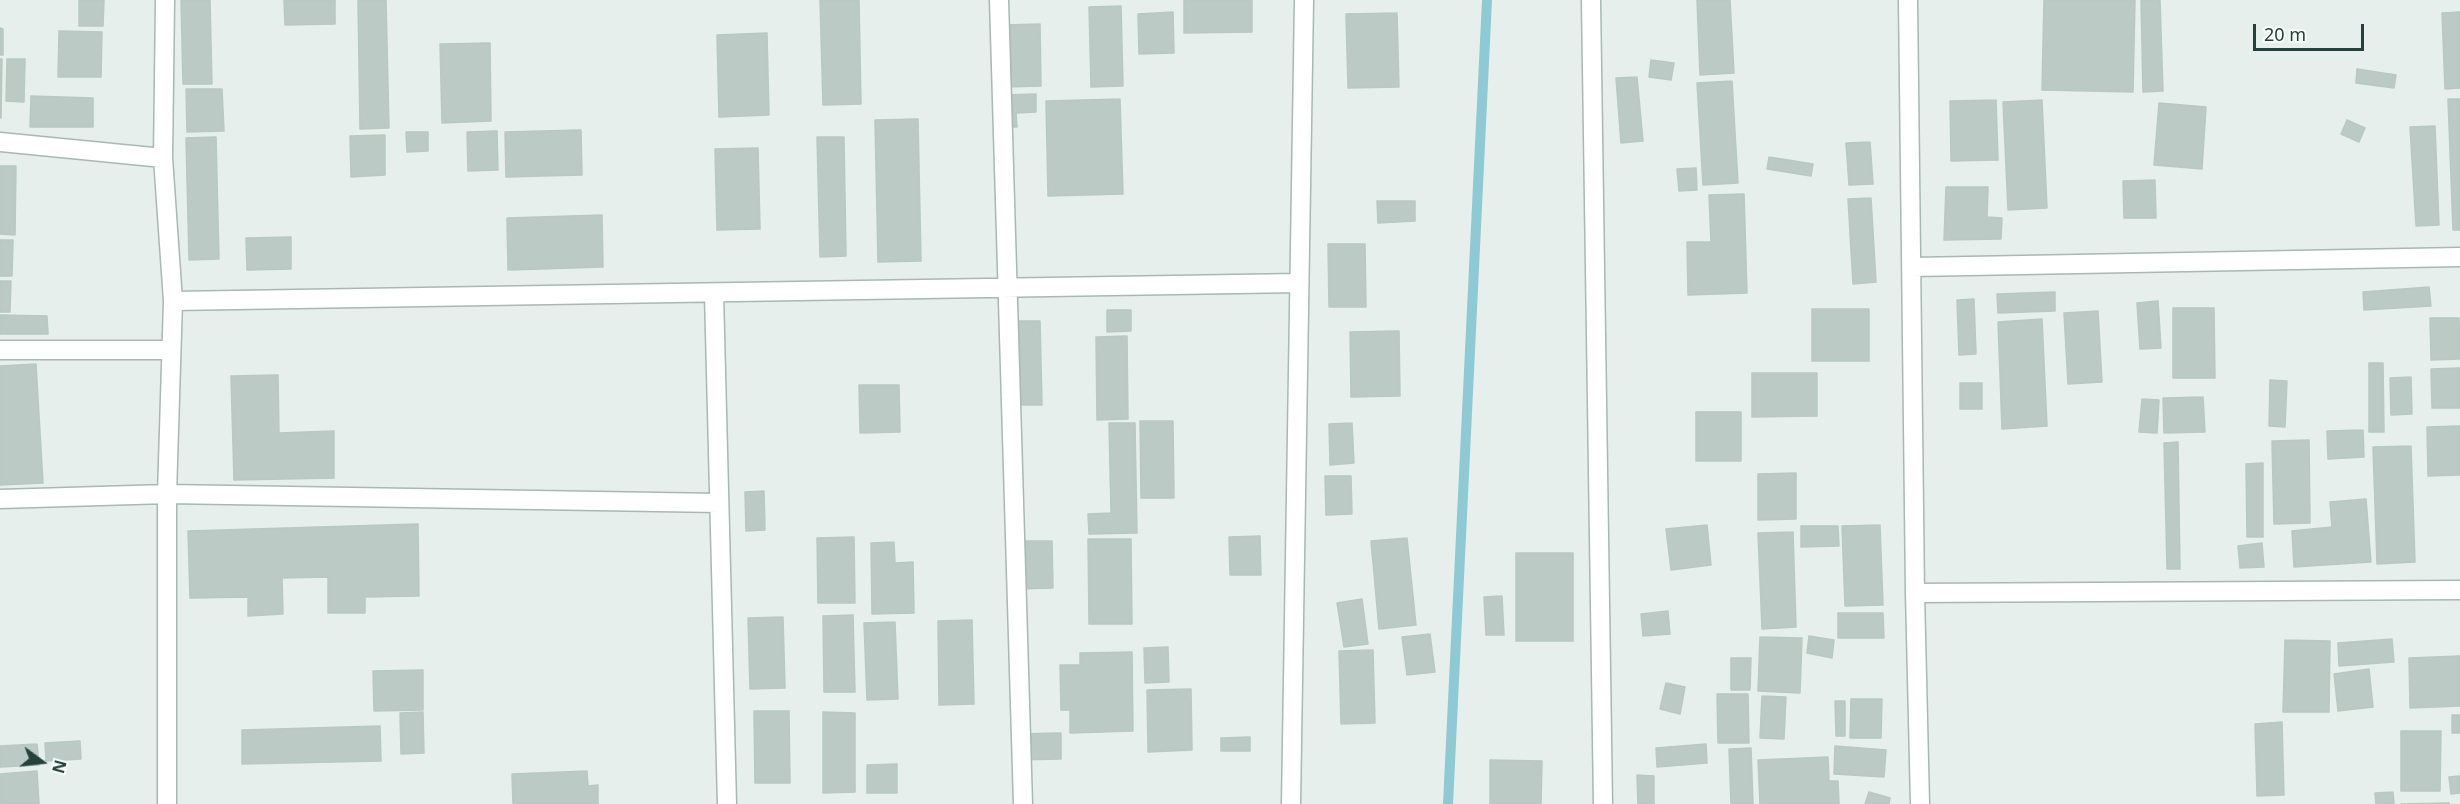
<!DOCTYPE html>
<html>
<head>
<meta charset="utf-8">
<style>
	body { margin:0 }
	#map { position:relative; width:2460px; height:804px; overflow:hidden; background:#e6efeb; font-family:"Noto Sans",sans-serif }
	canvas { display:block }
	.north { position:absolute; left:12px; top:732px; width:60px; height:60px; -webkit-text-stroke:4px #f7fbf9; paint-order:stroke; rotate:105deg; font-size:16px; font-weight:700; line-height:24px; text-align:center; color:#24423a }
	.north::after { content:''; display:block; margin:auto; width:21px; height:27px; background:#24423a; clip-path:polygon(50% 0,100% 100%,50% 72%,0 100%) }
	.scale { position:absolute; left:2253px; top:24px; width:111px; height:27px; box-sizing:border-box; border:3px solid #24423a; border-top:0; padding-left:8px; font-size:18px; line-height:21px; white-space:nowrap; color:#24423a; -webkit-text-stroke:4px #f7fbf9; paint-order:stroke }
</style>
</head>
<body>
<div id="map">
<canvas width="2460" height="804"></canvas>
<div class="north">N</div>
<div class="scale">20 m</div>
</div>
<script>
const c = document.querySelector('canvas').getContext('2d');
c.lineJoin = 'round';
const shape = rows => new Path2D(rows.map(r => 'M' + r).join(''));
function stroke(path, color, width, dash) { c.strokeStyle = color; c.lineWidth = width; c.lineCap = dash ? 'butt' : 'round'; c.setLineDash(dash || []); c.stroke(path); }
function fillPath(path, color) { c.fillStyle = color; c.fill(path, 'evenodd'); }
const stream = shape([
	[1448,804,1487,0]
]);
const building = shape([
	[79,0,104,0,103,26,79,26,79,0],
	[181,0,210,0,212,84,183,84,181,0],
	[284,0,335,0,335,24,285,25,284,0],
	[358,0,386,0,389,128,360,129,358,0],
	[820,0,859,0,861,104,823,105,820,0],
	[1184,0,1252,0,1252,32,1184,33,1184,0],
	[1697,0,1730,0,1734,73,1700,75,1697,0],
	[2044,0,2135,0,2133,92,2042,90,2044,0],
	[2141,0,2160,0,2163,91,2143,92,2141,0],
	[1121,6,1123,86,1091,87,1089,7,1121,6],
	[1173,12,1174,53,1139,54,1138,14,1173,12],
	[2460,12,2460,88,2445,89,2442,13,2460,12],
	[1397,13,1399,87,1348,88,1346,14,1397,13],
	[1040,24,1041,86,1006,87,1004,25,1040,24],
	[0,28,3,29,3,55,0,55,0,28],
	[59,31,102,32,101,77,58,77,59,31],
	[767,33,769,115,719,117,717,35,767,33],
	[490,43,491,121,442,123,440,44,490,43],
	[0,59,2,59,1,118,0,118,0,59],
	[7,59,25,59,24,102,6,101,7,59],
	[1651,60,1674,63,1671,80,1649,77,1651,60],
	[2357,69,2396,75,2394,88,2356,83,2357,69],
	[1637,77,1643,141,1621,143,1616,78,1637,77],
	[1732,81,1738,183,1703,185,1697,83,1732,81],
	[186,89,222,89,224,131,187,132,186,89],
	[1036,94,1036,112,1016,113,1017,127,1005,127,1004,95,1036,94],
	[31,96,93,98,93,127,30,127,31,96],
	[1120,99,1123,194,1048,196,1046,101,1120,99],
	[2448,99,2460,99,2460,230,2453,230,2448,99],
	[1996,100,1998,160,1951,161,1950,101,1996,100],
	[2042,100,2047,208,2008,210,2003,102,2042,100],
	[2159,103,2206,107,2202,169,2154,165,2159,103],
	[918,119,921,261,878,262,875,120,918,119],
	[2347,120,2365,128,2359,142,2341,134,2347,120],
	[2435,126,2439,225,2416,226,2410,127,2435,126],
	[581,130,582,175,506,177,505,132,581,130],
	[497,131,498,170,468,171,467,132,497,131],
	[406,132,428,132,428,151,407,152,406,132],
	[385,135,385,175,351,177,350,136,385,135],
	[216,137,219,259,189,260,186,138,216,137],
	[817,137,844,137,846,256,820,257,817,137],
	[1870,142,1873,184,1849,185,1846,143,1870,142],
	[758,148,760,229,717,230,715,149,758,148],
	[1769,157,1813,164,1811,176,1767,169,1769,157],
	[0,166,16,166,15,235,0,234,0,166],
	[1696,168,1697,190,1679,191,1677,169,1696,168],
	[2155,180,2156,218,2124,218,2123,181,2155,180],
	[1946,187,1988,187,1987,217,2002,218,2001,239,1944,240,1946,187],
	[1744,194,1747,293,1688,295,1687,242,1711,242,1709,195,1744,194],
	[1871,198,1876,282,1853,284,1848,199,1871,198],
	[1377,201,1415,201,1415,221,1378,223,1377,201],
	[602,215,603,267,508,270,507,218,602,215],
	[291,237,291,269,247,270,246,238,291,237],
	[0,240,13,240,12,276,0,276,0,240],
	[1328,244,1365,244,1366,307,1329,307,1328,244],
	[0,281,11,281,10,312,0,312,0,281],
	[2429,287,2431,306,2364,310,2363,292,2429,287],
	[2055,292,2055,311,1998,313,1997,294,2055,292],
	[1974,299,1976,354,1959,355,1957,300,1974,299],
	[2158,301,2161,348,2140,349,2137,303,2158,301],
	[2173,308,2214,308,2215,378,2173,378,2173,308],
	[1812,309,1869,309,1869,361,1812,361,1812,309],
	[1107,310,1131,310,1131,331,1107,332,1107,310],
	[2098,311,2102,382,2068,384,2064,313,2098,311],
	[0,315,47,316,48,334,0,334,0,315],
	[2430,318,2459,318,2460,359,2431,360,2430,318],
	[2042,319,2047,426,2002,429,1998,322,2042,319],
	[1015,321,1040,321,1042,405,1017,405,1015,321],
	[1399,331,1400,396,1351,397,1350,332,1399,331],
	[1127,336,1128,419,1097,420,1096,337,1127,336],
	[2369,363,2383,363,2384,432,2369,432,2369,363],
	[36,364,43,483,0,485,0,366,36,364],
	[2460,368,2460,408,2432,408,2431,369,2460,368],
	[1752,373,1817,373,1817,416,1752,417,1752,373],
	[278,375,279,433,334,431,334,478,234,480,231,376,278,375],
	[2411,377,2412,414,2391,415,2390,378,2411,377],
	[2270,380,2287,381,2285,427,2269,426,2270,380],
	[1960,383,1982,383,1982,409,1960,409,1960,383],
	[859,385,899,385,900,432,860,433,859,385],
	[2203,397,2205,432,2164,433,2163,398,2203,397],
	[2142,399,2159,400,2157,433,2139,432,2142,399],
	[1696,412,1741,412,1741,461,1696,461,1696,412],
	[1140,421,1173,421,1174,498,1141,498,1140,421],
	[1109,423,1135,423,1137,533,1089,534,1088,514,1111,513,1109,423],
	[1352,423,1354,463,1330,465,1329,424,1352,423],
	[2460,426,2460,475,2428,476,2427,427,2460,426],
	[2363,430,2364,457,2328,459,2327,431,2363,430],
	[2309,440,2310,523,2274,524,2272,441,2309,440],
	[2178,442,2180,569,2167,569,2164,443,2178,442],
	[2411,446,2415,562,2377,564,2373,447,2411,446],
	[2263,463,2263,537,2247,537,2246,464,2263,463],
	[1796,473,1796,519,1758,520,1758,474,1796,473],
	[1325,476,1351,476,1352,514,1326,515,1325,476],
	[764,491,765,530,746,531,745,492,764,491],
	[2366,499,2371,562,2294,567,2292,531,2332,527,2330,502,2366,499],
	[418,524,419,596,365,597,365,613,328,613,328,577,282,578,283,614,248,616,248,597,190,598,188,531,418,524],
	[1707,525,1711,565,1671,570,1666,529,1707,525],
	[1880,525,1883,605,1845,606,1842,526,1880,525],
	[1801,526,1838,526,1839,546,1801,547,1801,526],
	[1793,532,1796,627,1762,629,1758,533,1793,532],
	[1260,536,1261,575,1230,575,1229,537,1260,536],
	[854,537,855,603,818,603,817,538,854,537],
	[1407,538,1416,625,1379,629,1371,541,1407,538],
	[1088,539,1131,539,1132,624,1089,624,1088,539],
	[1015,541,1052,541,1053,588,1016,589,1015,541],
	[894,542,895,563,913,562,914,613,872,614,871,543,894,542],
	[2262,543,2264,567,2240,568,2238,546,2262,543],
	[1516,553,1573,553,1573,641,1516,641,1516,553],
	[1502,596,1504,635,1486,635,1484,597,1502,596],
	[1362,599,1368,644,1344,647,1337,603,1362,599],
	[1668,611,1670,634,1643,636,1641,614,1668,611],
	[1838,613,1883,613,1884,638,1838,638,1838,613],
	[853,615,855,692,824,692,823,616,853,615],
	[783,617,785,688,750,689,748,618,783,617],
	[972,620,974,704,939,705,938,621,972,620],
	[895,622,898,699,867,700,864,623,895,622],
	[1430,634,1435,672,1407,675,1402,637,1430,634],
	[1809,636,1834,640,1832,658,1807,653,1809,636],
	[1760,637,1802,638,1800,693,1758,691,1760,637],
	[2392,639,2394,662,2339,666,2338,643,2392,639],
	[2285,640,2330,641,2329,712,2283,712,2285,640],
	[1168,647,1169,682,1145,683,1144,648,1168,647],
	[1373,650,1375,723,1341,724,1339,651,1373,650],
	[1132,652,1133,731,1070,733,1070,710,1061,710,1060,665,1080,665,1080,653,1132,652],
	[2460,656,2460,706,2410,708,2409,658,2460,656],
	[1731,658,1751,658,1750,690,1731,690,1731,658],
	[2369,669,2373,707,2338,711,2334,674,2369,669],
	[423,670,423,710,374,711,373,671,423,670],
	[1666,683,1685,687,1680,714,1660,709,1666,683],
	[1191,689,1192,750,1148,752,1147,690,1191,689],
	[1717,694,1748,694,1749,743,1718,743,1717,694],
	[1762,696,1786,697,1784,739,1760,738,1762,696],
	[1851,699,1882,699,1881,738,1850,738,1851,699],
	[1835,701,1845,701,1845,736,1836,736,1835,701],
	[754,711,789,711,790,783,755,783,754,711],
	[423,712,424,753,401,754,400,713,423,712],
	[823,712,855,713,855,792,823,793,823,712],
	[2452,715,2460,715,2460,733,2452,733,2452,715],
	[2282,722,2284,795,2257,796,2255,724,2282,722],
	[380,726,381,761,242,764,242,730,380,726],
	[2401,731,2441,731,2440,791,2401,791,2401,731],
	[1061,733,1061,759,1016,760,1016,734,1061,733],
	[1250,737,1250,751,1221,751,1221,738,1250,737],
	[80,741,81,759,46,761,45,743,80,741],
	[37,744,39,765,0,767,0,746,37,744],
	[1706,744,1707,763,1657,767,1656,748,1706,744],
	[1835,746,1886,750,1884,777,1834,774,1835,746],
	[1751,748,1753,804,1731,804,1729,749,1751,748],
	[1828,757,1829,781,1838,781,1839,804,1760,804,1758,760,1828,757],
	[1490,760,1542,761,1541,804,1490,804,1490,760],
	[897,764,897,793,867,793,867,765,897,764],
	[37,771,39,804,0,804,0,774,37,771],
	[587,771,588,786,598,785,598,804,513,804,512,774,587,771],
	[1637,775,1654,776,1654,804,1638,804,1637,775],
	[2460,776,2460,793,2451,794,2449,777,2460,776],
	[1869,792,1890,798,1889,804,1865,804,1869,792],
	[2393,792,2394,804,2376,804,2375,793,2393,792],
	[2449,803,2449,804,2401,804,2449,803]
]);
const minor = shape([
	[165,0,163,158,173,301,167,494,167,804],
	[999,0,1023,804],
	[1591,0,1603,804],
	[1908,0,1915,593,1920,804],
	[0,142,163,158],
	[1913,267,2460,257],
	[714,294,727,804],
	[173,301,1299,283],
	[0,350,171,350],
	[0,499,167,494,719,503],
	[1915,593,2460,590],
	[1291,804,1304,0]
]);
stroke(stream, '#8ec9d4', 10);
fillPath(building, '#bbcac4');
stroke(building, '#b8c9c2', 1.5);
stroke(minor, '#a8b8b2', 21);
stroke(minor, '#fff', 18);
</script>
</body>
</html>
